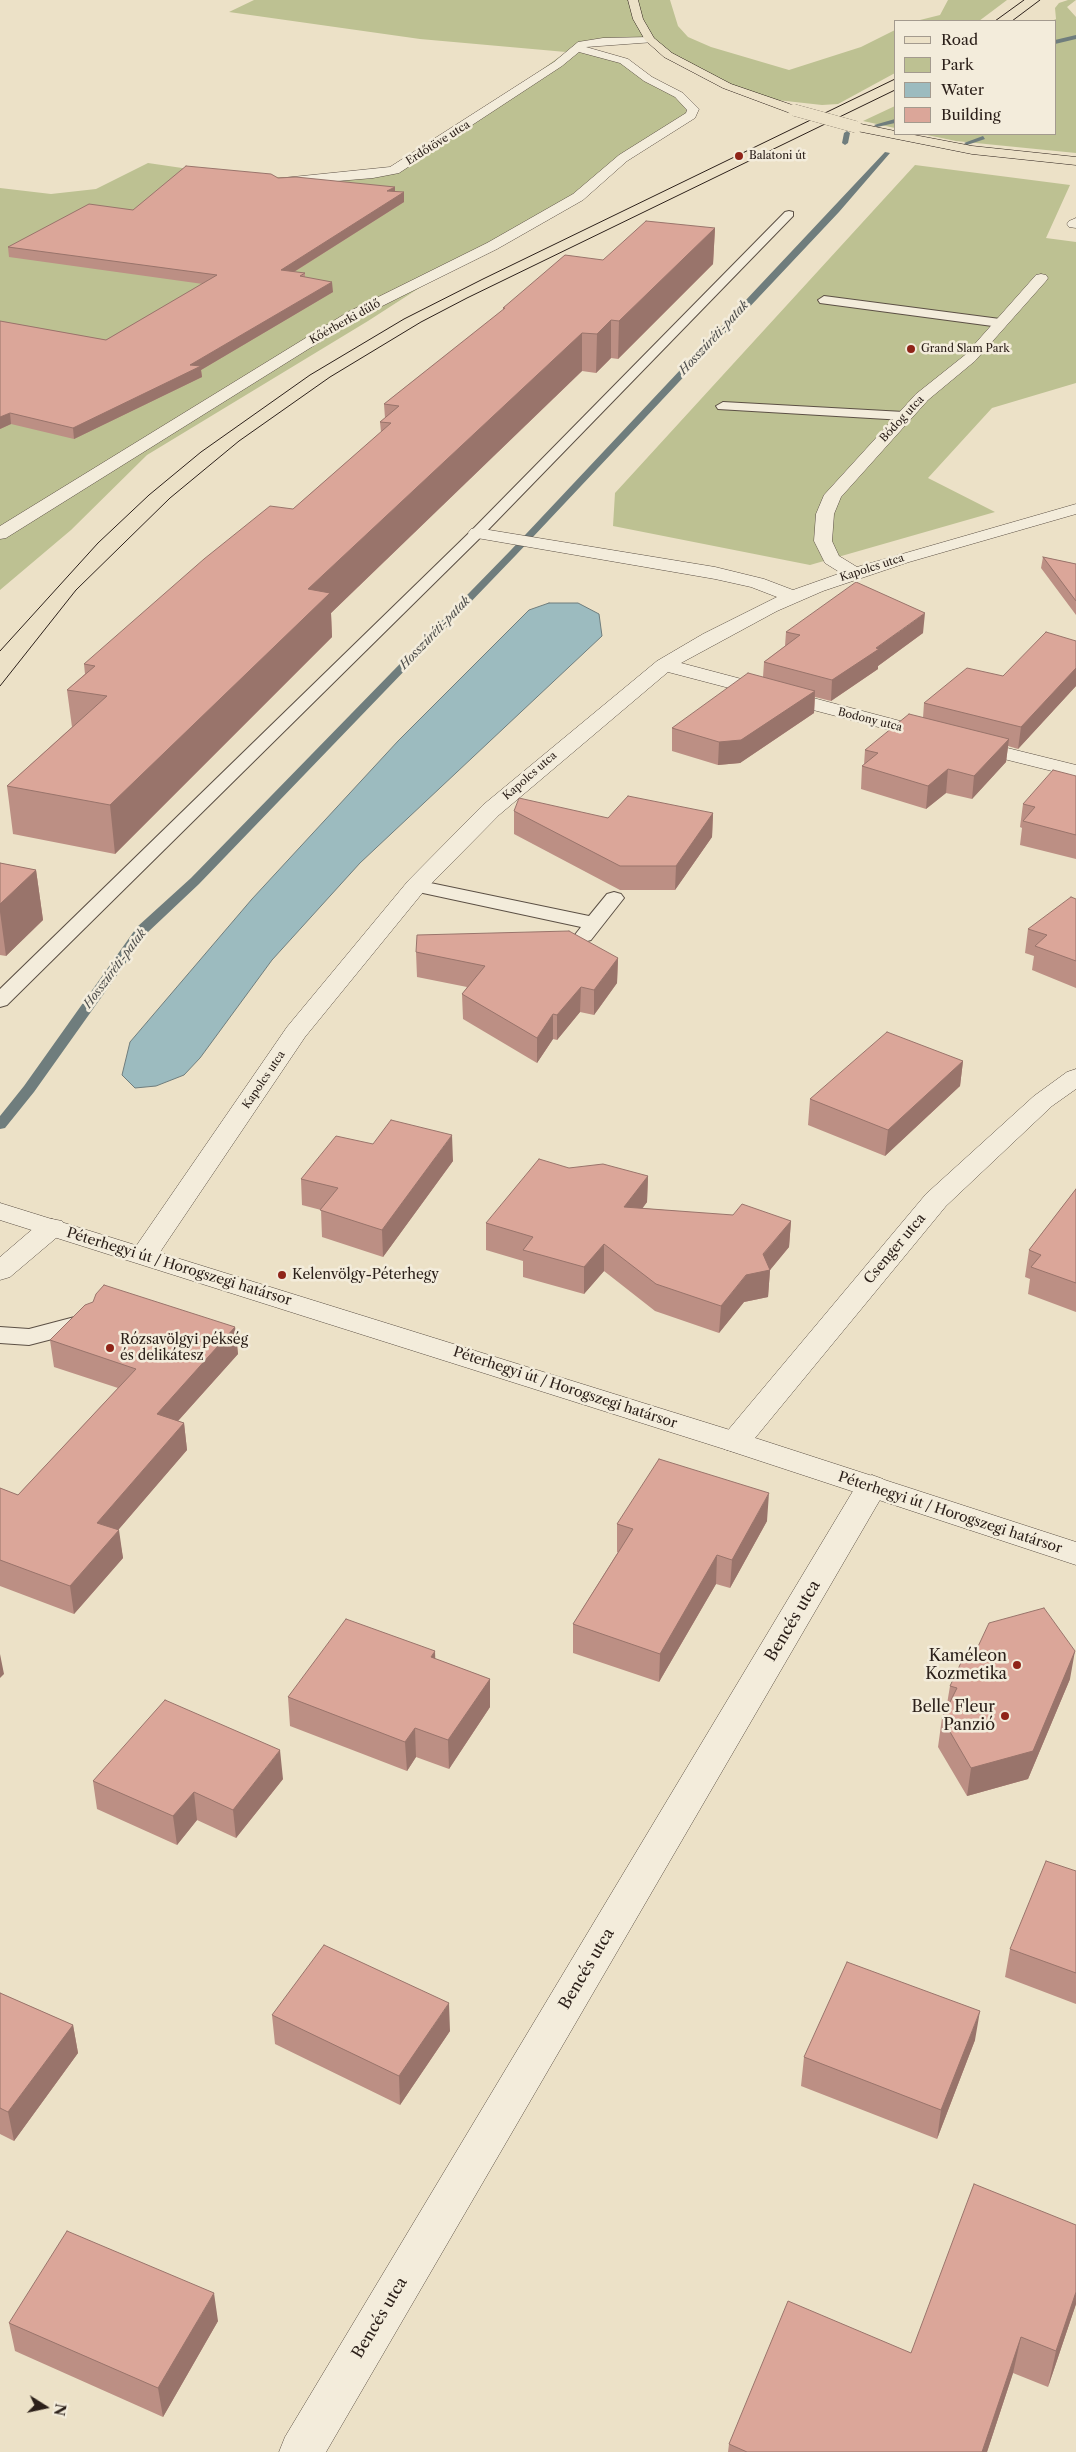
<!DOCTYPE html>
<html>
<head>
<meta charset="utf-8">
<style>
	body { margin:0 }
	#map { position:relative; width:1076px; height:2452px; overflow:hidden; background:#ece1c7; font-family:"Libre Caslon Text",serif }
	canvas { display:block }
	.legend { position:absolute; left:894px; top:20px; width:162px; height:115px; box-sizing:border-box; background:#f3ecdb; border:1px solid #a39a8e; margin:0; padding:6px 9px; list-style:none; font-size:15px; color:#2c201a }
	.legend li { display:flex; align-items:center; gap:10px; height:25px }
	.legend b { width:25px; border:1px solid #a39a8e }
	.north { position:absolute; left:20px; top:2382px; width:50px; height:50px; -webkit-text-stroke:4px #f3ecdb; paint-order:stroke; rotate:100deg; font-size:14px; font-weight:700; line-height:20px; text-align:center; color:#2c201a }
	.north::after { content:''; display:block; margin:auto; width:18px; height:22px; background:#2c201a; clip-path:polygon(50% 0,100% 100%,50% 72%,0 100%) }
</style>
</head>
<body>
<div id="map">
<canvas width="1076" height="2452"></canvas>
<ul class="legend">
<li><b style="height:6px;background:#ece1c7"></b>Road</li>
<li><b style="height:14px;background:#bdc192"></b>Park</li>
<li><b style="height:14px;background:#9cbbbf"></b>Water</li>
<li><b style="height:14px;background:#dba699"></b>Building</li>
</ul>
<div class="north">N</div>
</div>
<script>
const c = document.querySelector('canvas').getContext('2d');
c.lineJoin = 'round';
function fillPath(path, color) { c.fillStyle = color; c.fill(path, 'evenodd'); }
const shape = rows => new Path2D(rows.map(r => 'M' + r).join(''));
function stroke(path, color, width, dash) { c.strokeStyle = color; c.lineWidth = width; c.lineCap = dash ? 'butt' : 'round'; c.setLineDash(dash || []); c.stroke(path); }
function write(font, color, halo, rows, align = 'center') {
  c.font = font + ' "Libre Caslon Text",serif'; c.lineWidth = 5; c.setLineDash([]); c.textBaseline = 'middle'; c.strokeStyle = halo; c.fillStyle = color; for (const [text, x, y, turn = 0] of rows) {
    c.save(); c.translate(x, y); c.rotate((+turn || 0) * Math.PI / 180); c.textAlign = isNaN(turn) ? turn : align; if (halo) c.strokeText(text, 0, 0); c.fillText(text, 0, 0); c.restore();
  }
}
const green = shape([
	[254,0,670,0,678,26,688,37,711,47,789,70,861,47,895,30,895,73,838,104,822,105,759,98,705,76,650,40,577,48,624,61,693,109,623,158,578,197,458,263,368,321,147,455,71,530,0,590,0,188,51,194,96,189,148,163,223,174,297,178,389,170,501,99,566,52,420,39,229,12],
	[948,0,1007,0,979,21,916,21,940,15],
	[1068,0,1076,0,1067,7,1076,17,1076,153,956,141,922,134,1055,134,1055,21,1052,21,1056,19,1055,8,1059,3],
	[895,106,895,128,863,121],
	[915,165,1070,185,1046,238,1076,242,1076,383,992,408,928,478,995,512,810,565,613,526,615,493]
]);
const water = shape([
	[549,603,578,603,599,614,602,636,360,863,272,960,200,1058,184,1075,156,1086,135,1088,122,1075,130,1042,252,899,398,741,529,610,549,603]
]);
const stream = shape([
	[1076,35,1076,39,1055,44,1055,40,1076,35],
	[895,119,895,123,877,127,874,125,895,119],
	[847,131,850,133,848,143,845,145,842,143,844,133,847,131],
	[983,136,985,139,967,145,964,143,983,136],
	[885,152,890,153,839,212,516,555,199,884,147,933,34,1092,5,1128,0,1129,0,1116,24,1086,137,927,191,878,510,551,885,152]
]);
const service = shape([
	[789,211,793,212,793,216,482,536,7,1005,0,1007,0,989,472,530,785,212,789,211],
	[824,296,1000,319,1006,323,1000,327,820,303,818,300,824,296],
	[723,402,904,412,911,416,904,420,718,409,716,406,723,402],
	[416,880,589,916,607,894,614,892,621,894,624,898,591,940,584,942,577,940,574,936,581,927,409,890,406,886,409,882,416,880],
	[86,1314,95,1316,98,1322,95,1328,29,1345,0,1343,0,1327,29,1329,86,1314]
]);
const minor = shape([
	[650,37,655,40,654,42,586,47,628,59,652,77,683,93,699,109,695,118,627,161,583,200,497,249,358,318,6,538,0,539,0,526,348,312,487,243,573,194,619,155,686,113,687,110,675,97,644,81,620,63,579,52,562,66,399,173,373,178,278,186,272,182,273,179,390,167,554,62,578,42,603,38,650,37],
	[1076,218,1076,228,1069,227,1067,224,1069,221,1076,218],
	[1041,274,1046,275,1048,278,1046,281,975,361,928,400,841,497,834,514,832,541,839,556,857,567,1076,504,1076,514,909,562,823,591,777,611,681,663,938,731,941,735,938,739,931,741,924,739,668,672,499,815,424,891,305,1037,154,1261,144,1264,134,1261,130,1255,287,1027,408,881,483,805,657,661,703,634,777,597,751,587,715,579,477,538,471,537,468,533,471,529,477,528,715,567,764,579,793,590,841,573,825,563,814,541,816,514,824,495,916,394,965,355,1036,275,1041,274],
	[971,739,1076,765,1076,777,964,749,961,745,964,741,971,739],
	[1076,1069,1076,1089,1052,1106,946,1206,746,1449,735,1452,724,1449,720,1442,724,1435,926,1194,1034,1096,1067,1072,1076,1069],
	[52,1219,62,1221,66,1227,62,1233,10,1277,0,1280,0,1257,42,1221,52,1219],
	[872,1475,883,1479,888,1486,326,2452,279,2452,285,2437,856,1486,861,1479,872,1475]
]);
const tertiary = shape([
	[0,1203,746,1435,1076,1542,1076,1565,724,1449,0,1220,0,1203]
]);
const primary = shape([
	[628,0,638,0,643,19,654,38,672,53,731,84,798,107,800,110,798,113,790,113,723,88,664,57,645,40,633,19,628,0],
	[856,123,895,131,895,134,909,134,972,146,1076,157,1076,165,972,154,852,130,850,127,852,124,856,123]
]);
const tram = shape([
	[995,21,1024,0],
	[1012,21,1040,0],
	[0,651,98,543,149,495,201,452,310,375,404,319,483,279,895,79],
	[0,686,76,590,170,498,239,441,330,377,421,322,467,298,895,90]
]);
const primaryBridge = shape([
	[794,110,856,127]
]);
const wall = shape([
	[278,178,395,187,395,192,404,192,404,202,294,272,305,273,305,277,333,292,201,370,202,377,74,439,11,424,0,429,0,321,106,340,203,284,9,257,8,247,133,210],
	[715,228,713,264,618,359,611,358,596,373,582,371,331,613,332,637,115,854,13,834,7,786,72,727,67,690,85,674,84,664,293,509,381,432,380,422,385,418,384,404,503,310,503,308,603,260],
	[1043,557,1076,564,1076,615,1041,568],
	[786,632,923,633,878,666,878,669,831,701,815,697,814,713,740,763,718,765,672,751,672,728,763,677,764,662,785,646],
	[1076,641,1076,686,1018,749,1008,746,1006,762,972,799,946,793,926,809,861,789,862,766,864,765,865,750,923,718,924,703,1003,676],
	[1076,776,1076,859,1020,845,1022,828,1020,827,1023,804],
	[514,811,608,818,713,813,712,837,675,890,620,890,514,834],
	[0,863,36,870,43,920,6,956,0,955],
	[1076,899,1076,988,1032,970,1034,956,1025,953,1028,929],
	[416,952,618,958,617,983,594,1015,580,1012,557,1040,553,1039,537,1063,463,1019,462,994,467,987,417,977],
	[963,1061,960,1086,885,1156,808,1125,810,1099],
	[373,1144,453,1161,383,1257,322,1237,321,1210,302,1205,301,1179],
	[569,1168,648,1176,647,1202,642,1208,791,1221,789,1247,770,1270,768,1297,744,1302,719,1333,655,1311,604,1271,584,1294,523,1277,523,1261,486,1250,486,1223],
	[1076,1189,1076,1312,1028,1294,1030,1279,1025,1277,1029,1250],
	[235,1327,238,1354,178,1421,184,1423,187,1450,118,1530,123,1558,74,1614,0,1586,0,1488,18,1495,118,1388,54,1367,50,1340],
	[767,1521,730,1588,716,1584,659,1682,573,1653,573,1624,618,1552,617,1552,617,1524],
	[436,1659,490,1679,490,1707,449,1769,416,1757,407,1771,290,1726,288,1697],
	[1070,1679,1028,1779,967,1796,938,1747,942,1718,946,1710,950,1686],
	[283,1779,236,1838,197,1820,177,1845,97,1809,93,1781],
	[1076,1871,1076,2004,1005,1977,1010,1949],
	[0,1993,73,2025,78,2053,14,2141,0,2134],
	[272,2015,450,2031,400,2105,275,2044],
	[975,2040,937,2139,801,2086,804,2057],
	[1076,2225,1076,2304,1048,2387,1013,2373,987,2452,728,2452,729,2444,911,2353],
	[218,2321,163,2417,15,2351,9,2323]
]);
const shadedWall = shape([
	[395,187,395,196,387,191],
	[404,192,404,202,281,280,281,270],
	[715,228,713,264,618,359,619,321],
	[332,282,333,292,201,370,202,377,74,439,73,428,190,365],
	[611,320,611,358,596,373,597,334],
	[582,333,582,371,331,613,332,637,115,854,110,805,308,589],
	[10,413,11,424,0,429,0,417],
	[925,613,923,633,878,666,878,669,831,701,832,680],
	[1076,668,1076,686,1018,749,1021,727],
	[815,691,814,713,740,763,718,765,719,742],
	[1009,739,1006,762,972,799,974,776],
	[948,769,946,793,926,809,928,786],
	[713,813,712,837,675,890,676,866],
	[36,870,43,920,6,956,0,912,0,904],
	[618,958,617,983,594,1015,594,990],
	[581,987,580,1012,557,1040,557,1015],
	[553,1014,553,1039,537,1063,537,1038],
	[963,1061,960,1086,885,1156,888,1130],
	[452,1135,453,1161,383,1257,382,1230],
	[648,1176,647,1202,624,1234,624,1207],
	[791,1221,789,1247,770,1270,768,1297,744,1302,719,1333,721,1306],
	[604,1244,604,1271,584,1294,584,1267],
	[235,1327,238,1354,160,1441,157,1414],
	[184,1423,187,1450,101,1550,97,1523],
	[769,1493,767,1521,730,1588,732,1560],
	[119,1530,123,1558,74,1614,70,1586],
	[717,1555,716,1584,659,1682,660,1654],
	[435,1651,436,1679,431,1657],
	[1075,1651,1070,1679,1028,1779,967,1796,971,1768],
	[0,1654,4,1674,0,1678],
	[490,1679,490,1707,449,1769,448,1740],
	[415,1728,416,1757,407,1771,405,1742],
	[280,1750,283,1779,236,1838,233,1810],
	[194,1792,197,1820,177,1845,173,1816],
	[449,2003,450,2031,400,2105,399,2076],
	[980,2011,975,2040,937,2139,941,2110],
	[73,2025,78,2053,14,2141,8,2112],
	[1076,2292,1076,2304,1048,2387,1056,2351],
	[214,2293,218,2321,163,2417,158,2388],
	[1021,2337,1013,2373,987,2452,982,2452]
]);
const building = shape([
	[186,166,271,174,278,178,296,177,395,187,387,191,404,192,281,270,305,273,300,276,332,282,190,365,201,366,73,428,10,413,0,417,0,321,106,340,217,275,8,247,89,204,133,210,186,166],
	[646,221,715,228,619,321,611,320,597,334,582,333,308,589,330,593,110,805,7,786,107,696,67,690,95,666,84,664,204,559,270,506,293,509,391,423,380,422,399,406,384,404,505,308,503,308,565,255,603,260,646,221],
	[1043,557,1076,564,1076,601,1043,557],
	[856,582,925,613,876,648,879,649,832,680,764,662,800,635,786,632,856,582],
	[1046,632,1076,641,1076,668,1021,727,924,703,967,668,1003,676,1046,632],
	[748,673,815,691,741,740,719,742,672,728,748,673],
	[909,714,1009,739,974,776,948,769,928,786,862,766,878,753,865,750,909,714],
	[1053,770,1076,776,1076,835,1023,821,1035,807,1023,804,1053,770],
	[628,796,713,813,676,866,620,866,514,811,519,798,608,818,628,796],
	[0,863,36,870,0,904,0,863],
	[1071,897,1076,899,1076,961,1035,946,1047,935,1028,929,1071,897],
	[569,931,618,958,594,990,581,987,557,1015,553,1014,537,1038,462,994,485,966,416,952,417,935,569,931],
	[887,1032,963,1061,888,1130,810,1099,887,1032],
	[391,1120,452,1135,382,1230,320,1210,338,1188,301,1179,336,1136,373,1144,391,1120],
	[539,1159,569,1168,603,1164,648,1176,624,1207,733,1215,742,1204,791,1221,763,1254,770,1270,746,1275,721,1306,656,1284,604,1244,584,1267,523,1250,533,1237,486,1223,539,1159],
	[1076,1189,1076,1283,1031,1267,1041,1255,1029,1250,1076,1189],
	[104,1285,235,1327,157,1414,184,1423,97,1523,119,1530,70,1586,0,1560,0,1488,18,1495,136,1369,50,1340,85,1305,93,1302,96,1294,104,1285],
	[659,1459,769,1493,732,1560,717,1555,660,1654,573,1624,633,1529,617,1524,659,1459],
	[1044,1608,1075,1651,1033,1751,971,1768,942,1718,957,1688,950,1686,967,1650,975,1653,989,1623,1044,1608],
	[346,1619,435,1651,431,1657,490,1679,448,1740,415,1728,405,1742,288,1697,346,1619],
	[165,1700,280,1750,233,1810,194,1792,173,1816,93,1781,165,1700],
	[1046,1861,1076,1871,1076,1973,1010,1949,1046,1861],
	[324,1945,449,2003,399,2076,272,2015,324,1945],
	[847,1962,980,2011,941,2110,804,2057,847,1962],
	[0,1993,73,2025,8,2112,0,2108,0,1993],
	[974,2184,1076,2225,1076,2292,1056,2351,1021,2337,982,2452,747,2452,729,2444,788,2301,911,2353,974,2184],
	[67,2231,214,2293,158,2388,9,2323,67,2231]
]);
const markers = [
	[739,156,5,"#8f2418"],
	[911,349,5,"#8f2418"],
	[282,1275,5,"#8f2418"],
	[110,1348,5,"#8f2418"],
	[1017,1665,5,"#8f2418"],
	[1005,1716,5,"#8f2418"]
];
const farStreetnames = [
	["Erdőtöve utca",438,143,-32],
	["Kőérberki dűlő",345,322,-29],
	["Bódog utca",902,419,-47],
	["Kapolcs utca",872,568,-18],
	["Bodony utca",870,720,14],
	["Kapolcs utca",530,776,-41],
	["Kapolcs utca",264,1080,-56]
];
const farPoinames = [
	["Balatoni út",749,156],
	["Grand Slam Park",921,349]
];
const farWaternames = [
	["Hosszúréti-patak",714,338,-47],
	["Hosszúréti-patak",435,633,-46],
	["Hosszúréti-patak",115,969,-53]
];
const streetNames = [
	["Csenger utca",895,1249,-50],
	["Péterhegyi út / Horogszegi határsor",179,1267,17],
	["Péterhegyi út / Horogszegi határsor",565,1388,18],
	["Péterhegyi út / Horogszegi határsor",950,1513,18]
];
const poiNames = [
	["Kelenvölgy-Péterhegy",292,1275],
	["Rózsavölgyi pékség",120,1340],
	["és delikátesz",120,1356]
];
const nearStreetnames = [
	["Bencés utca",793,1621,-59],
	["Bencés utca",587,1969,-59],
	["Bencés utca",380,2318,-59]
];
const nearPoinames = [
	["Kaméleon",1007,1656],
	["Kozmetika",1007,1674],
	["Belle Fleur",995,1707],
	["Panzió",995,1725]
];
fillPath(green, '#bdc192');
fillPath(water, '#9cbbbf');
stroke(water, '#6f7d7d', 1);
fillPath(stream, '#6f7d7d');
stroke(service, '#5c5045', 2);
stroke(minor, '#5c5045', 1);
stroke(tertiary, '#5c5045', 1);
stroke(primary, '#2c201a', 1);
fillPath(service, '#f3ecdb');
fillPath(minor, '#f3ecdb');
fillPath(tertiary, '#f3ecdb');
fillPath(primary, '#ece1c7');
stroke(tram, '#2c201a', 1);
stroke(primaryBridge, '#2c201a', 12, []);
stroke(primaryBridge, '#ece1c7', 12);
fillPath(wall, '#bc8f84');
fillPath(shadedWall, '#99746b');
fillPath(building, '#dba699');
stroke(building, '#99746b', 1);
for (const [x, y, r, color] of markers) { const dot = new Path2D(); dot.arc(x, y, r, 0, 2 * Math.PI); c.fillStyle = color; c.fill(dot); stroke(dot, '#f3ecdb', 2); }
write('11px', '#2c201a', '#f3ecdb', farStreetnames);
write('11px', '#2c201a', '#f3ecdb', farPoinames, 'left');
write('italic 12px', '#4e4e4c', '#f3ecdb', farWaternames);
write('14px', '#2c201a', '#f3ecdb', streetNames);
write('14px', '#2c201a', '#f3ecdb', poiNames, 'left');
write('16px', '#2c201a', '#f3ecdb', nearStreetnames);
write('16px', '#2c201a', '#f3ecdb', nearPoinames, 'right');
</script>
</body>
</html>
